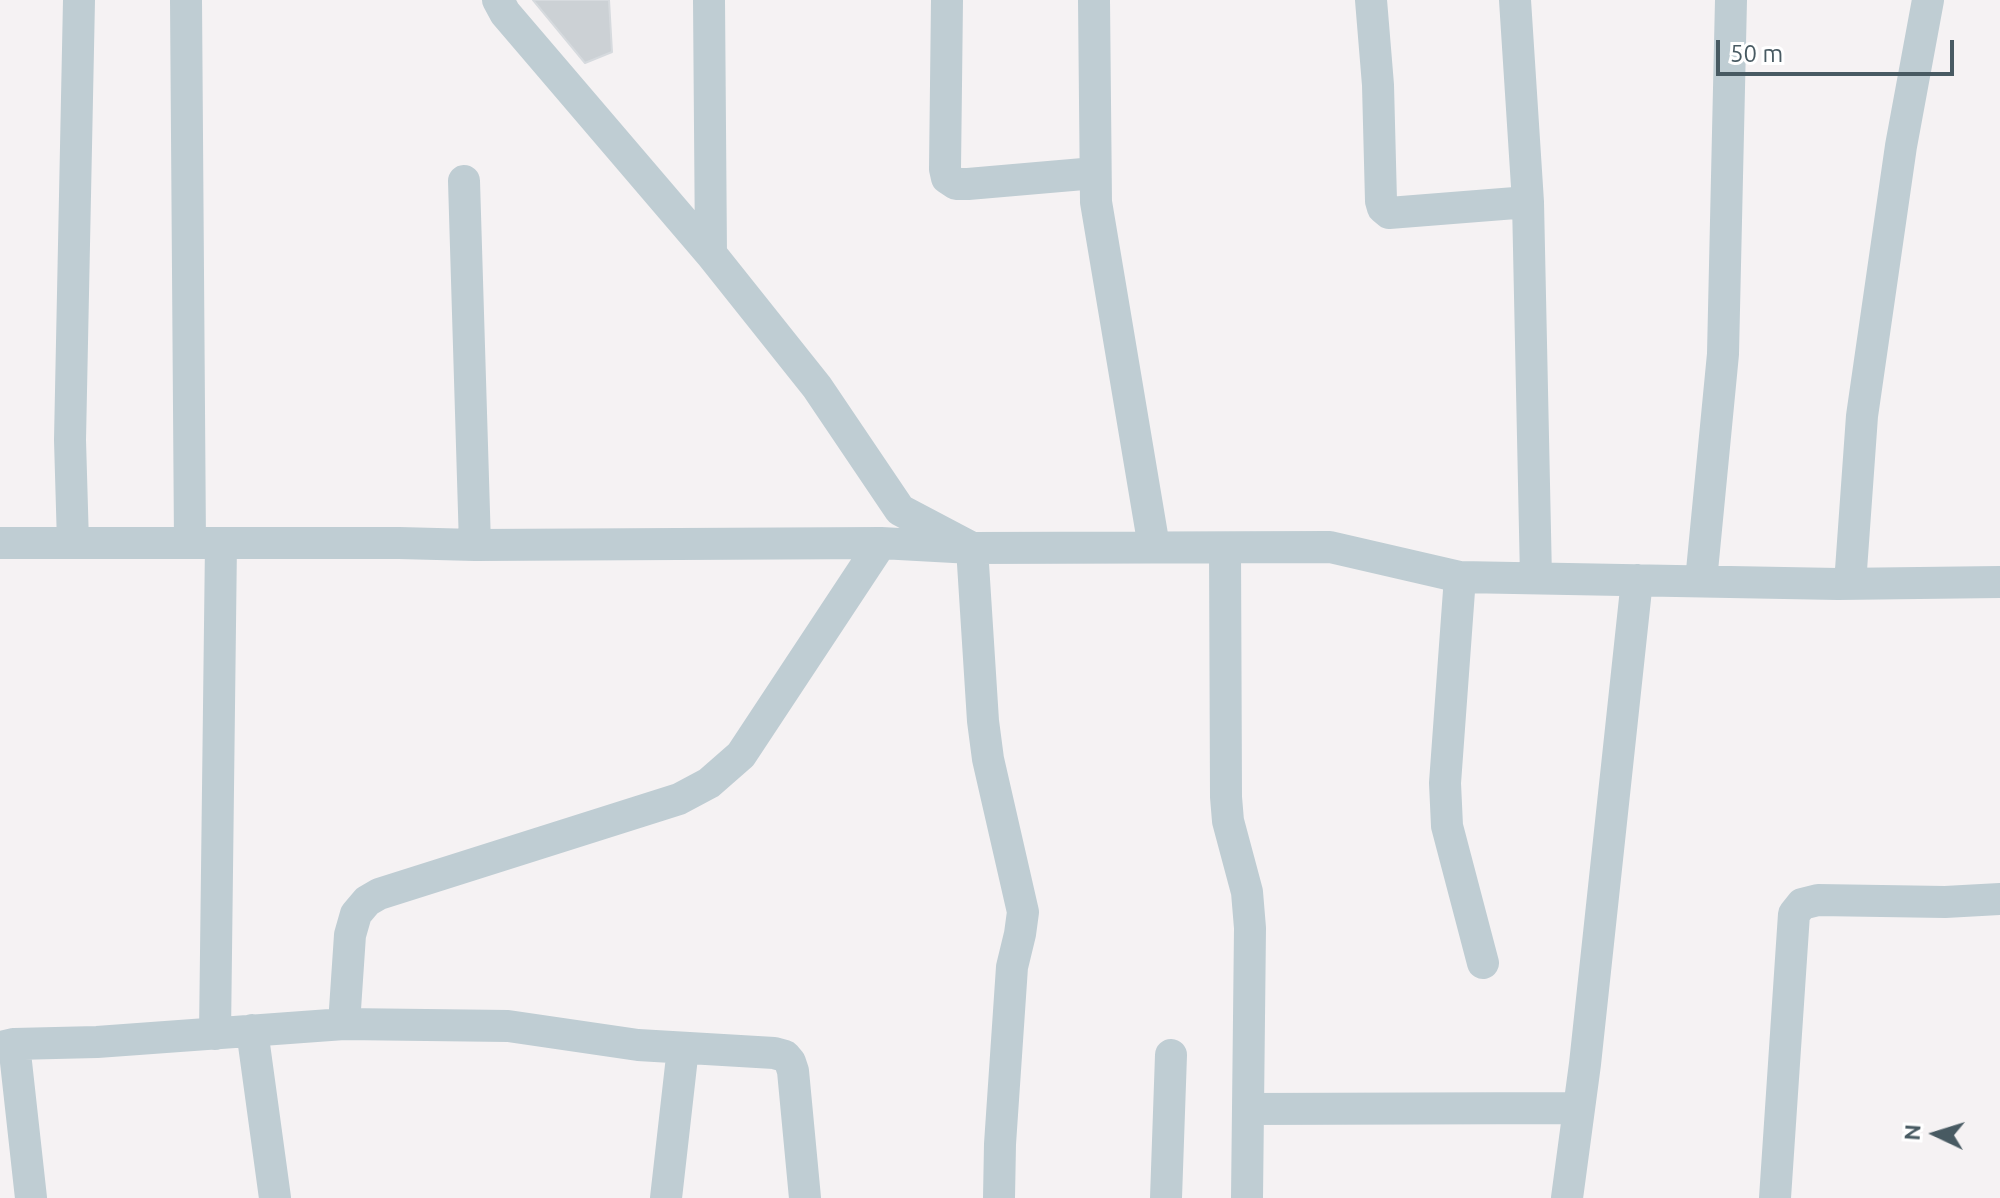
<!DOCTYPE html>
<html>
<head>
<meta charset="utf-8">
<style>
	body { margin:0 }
	#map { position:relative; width:2000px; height:1198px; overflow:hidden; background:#f5f2f3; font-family:Ubuntu,sans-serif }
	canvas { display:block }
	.north { position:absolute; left:1896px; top:1094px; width:80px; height:80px; -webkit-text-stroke:6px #fff; paint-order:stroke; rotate:274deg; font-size:22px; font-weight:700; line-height:32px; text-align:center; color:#485a62 }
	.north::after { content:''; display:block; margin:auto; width:28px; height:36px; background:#485a62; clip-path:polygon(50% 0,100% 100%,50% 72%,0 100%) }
	.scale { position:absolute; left:1716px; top:40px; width:238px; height:36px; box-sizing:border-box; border:4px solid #485a62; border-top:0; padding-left:10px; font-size:24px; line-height:28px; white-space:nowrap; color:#485a62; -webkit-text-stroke:6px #fff; paint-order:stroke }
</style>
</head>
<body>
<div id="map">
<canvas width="2000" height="1198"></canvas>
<div class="north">N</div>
<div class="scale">50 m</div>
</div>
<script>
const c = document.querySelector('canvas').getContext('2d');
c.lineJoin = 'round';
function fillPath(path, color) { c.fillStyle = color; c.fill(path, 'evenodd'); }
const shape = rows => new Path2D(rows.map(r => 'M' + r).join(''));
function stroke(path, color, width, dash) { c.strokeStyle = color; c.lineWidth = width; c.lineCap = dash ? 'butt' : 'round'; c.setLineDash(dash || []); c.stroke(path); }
const building = shape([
	[533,0,609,0,612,52,585,63,533,0]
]);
const street = shape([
	[186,0,190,543],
	[498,0,505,13,711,254,817,387,900,510,972,548,983,721,988,759,1023,912,1020,934,1012,967,1000,1144,999,1198],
	[709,0,711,254],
	[947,0,945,169,947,178,956,184,968,184,1095,173],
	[1094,0,1096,202,1154,547],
	[1371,0,1378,85,1381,201,1383,208,1389,213,1528,202,1536,578],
	[1515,0,1528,202],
	[464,181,475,545],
	[0,543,399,543,475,545,881,543,972,548,1330,547,1460,577,1838,584,2000,582],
	[73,543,70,440,79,0],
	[1225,548,1226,797,1228,821,1247,892,1250,928,1247,1198],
	[1460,577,1445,783,1447,826,1483,963],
	[1701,581,1723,354,1731,0],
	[1850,584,1862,416,1901,146,1928,0],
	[344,1024,508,1026,638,1045,774,1053,785,1056,790,1062,793,1071,805,1198],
	[252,1030,275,1198],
	[215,1034,221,543],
	[14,1044,31,1198],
	[0,1047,14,1044,97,1042,344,1024,350,935,356,914,367,901,379,894,679,799,709,783,741,755,881,543],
	[1249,1109,1579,1108],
	[666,1198,683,1048],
	[1166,1198,1171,1055],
	[1567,1198,1585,1064,1637,580],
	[1775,1198,1794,914,1802,904,1818,900,1945,902,2000,899]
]);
fillPath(building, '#ccd1d5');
stroke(building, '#d6dade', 2);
stroke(street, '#bfcdd3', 32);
</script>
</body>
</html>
